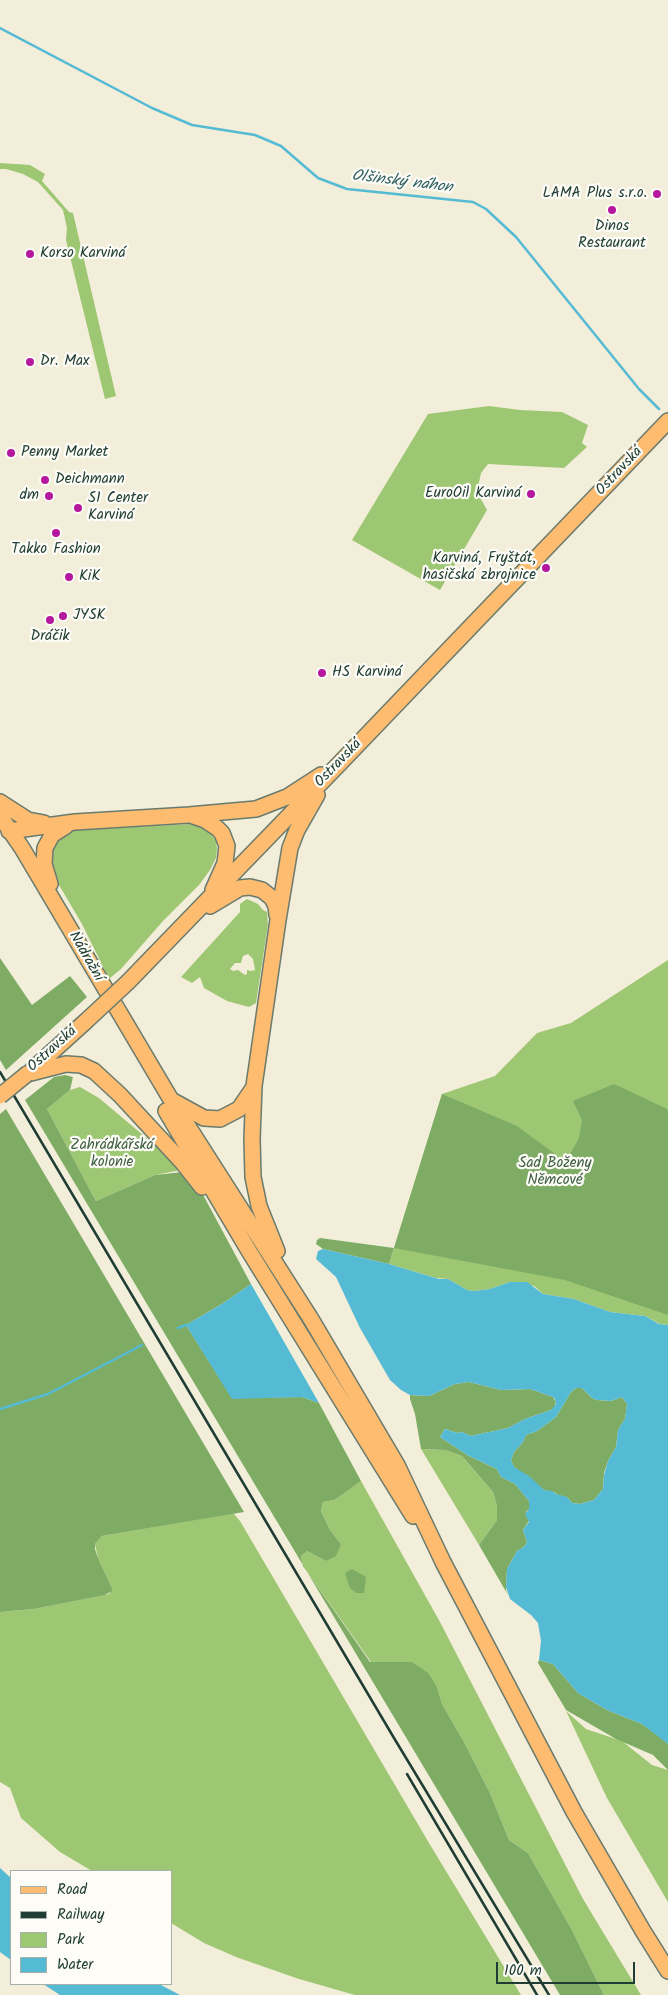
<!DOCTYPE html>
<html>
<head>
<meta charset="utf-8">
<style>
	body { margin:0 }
	#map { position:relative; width:668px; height:1995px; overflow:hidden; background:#f2eed9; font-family:Kalam,sans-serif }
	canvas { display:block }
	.legend { position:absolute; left:10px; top:1870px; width:162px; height:115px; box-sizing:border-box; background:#fdfcf7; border:1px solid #a4b0a9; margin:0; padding:6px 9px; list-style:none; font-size:15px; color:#1f3d34 }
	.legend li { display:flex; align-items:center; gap:10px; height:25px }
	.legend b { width:25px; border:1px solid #a4b0a9 }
	.scale { position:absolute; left:496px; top:1962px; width:139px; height:22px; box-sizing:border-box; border:2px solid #1f3d34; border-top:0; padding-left:6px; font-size:15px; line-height:18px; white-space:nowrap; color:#1f3d34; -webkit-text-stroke:4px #fdfcf7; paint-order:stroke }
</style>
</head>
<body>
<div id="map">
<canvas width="668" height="1995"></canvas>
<ul class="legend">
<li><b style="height:6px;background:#fdbc70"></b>Road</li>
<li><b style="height:6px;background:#1f3d34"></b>Railway</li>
<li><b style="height:14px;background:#9ec773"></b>Park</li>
<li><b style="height:14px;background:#55bad4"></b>Water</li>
</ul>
<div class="scale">100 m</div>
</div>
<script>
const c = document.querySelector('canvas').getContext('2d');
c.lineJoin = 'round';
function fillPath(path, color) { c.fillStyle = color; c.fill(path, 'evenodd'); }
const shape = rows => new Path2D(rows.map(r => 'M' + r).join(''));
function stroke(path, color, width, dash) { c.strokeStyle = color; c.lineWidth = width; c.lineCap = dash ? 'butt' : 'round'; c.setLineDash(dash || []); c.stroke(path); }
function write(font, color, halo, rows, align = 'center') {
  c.font = font + ' Kalam,sans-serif'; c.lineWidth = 4.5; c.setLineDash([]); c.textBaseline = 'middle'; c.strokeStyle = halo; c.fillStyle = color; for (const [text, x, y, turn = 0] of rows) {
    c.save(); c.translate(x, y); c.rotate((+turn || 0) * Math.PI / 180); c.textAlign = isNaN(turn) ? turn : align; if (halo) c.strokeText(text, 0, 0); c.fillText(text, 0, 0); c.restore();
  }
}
const green = shape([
	[0,163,30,165,45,174,42,181,69,212,73,213,116,396,105,399,66,240,67,228,63,210,38,182,23,174,6,169,0,169],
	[489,406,520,410,562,412,588,425,582,443,587,447,564,468,488,464,481,473,477,492,487,510,440,590,352,540,428,414],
	[193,824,203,827,211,834,216,841,217,849,216,858,210,870,199,885,163,921,121,969,109,979,82,924,56,880,50,864,53,844,68,831,77,830],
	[247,899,258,904,263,910,267,912,268,924,256,1003,249,1007,227,1001,204,988,200,977,192,983,181,977,240,912,240,904],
	[248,954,253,959,255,970,251,971,247,970,247,974,245,975,238,970,233,971,230,969,235,963,241,963,243,956],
	[668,960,668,1325,660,1324,645,1316,610,1312,574,1299,543,1294,534,1286,510,1282,490,1289,474,1291,467,1290,448,1279,436,1278,389,1264,442,1094,495,1076,537,1033,571,1023],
	[80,1087,99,1098,162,1151,181,1170,155,1175,96,1201,47,1109,70,1090],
	[421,1449,445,1450,462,1456,493,1492,497,1506,497,1520,479,1545],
	[361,1481,440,1622,583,1899,641,1995,604,1995,572,1930,528,1853,509,1840,490,1793,464,1742,442,1704,437,1687,412,1662,371,1662,303,1566,301,1556,307,1551,326,1561,341,1544,330,1530,321,1511,323,1502,334,1500,342,1495],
	[230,1514,234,1514,240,1521,429,1843,521,1995,355,1995,299,1979,236,1957,204,1943,171,1923,171,1871,92,1871,60,1852,21,1818,10,1788,0,1782,0,1612,34,1609,109,1594,112,1588,98,1558,95,1544,102,1536],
	[566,1711,586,1729,622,1741,652,1765,668,1770,668,1902,607,1798]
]);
const forest = shape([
	[0,958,32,1005,70,976,87,997,6,1070,0,1060],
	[65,1075,73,1077,70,1090,47,1109,96,1201,155,1175,183,1172,201,1191,251,1284,222,1304,186,1325,232,1398,302,1397,319,1403,361,1481,342,1495,334,1500,323,1502,321,1511,330,1530,341,1544,336,1556,326,1561,307,1551,301,1556,303,1566,370,1662,412,1662,428,1673,437,1687,442,1704,464,1742,490,1793,509,1840,528,1853,572,1930,604,1995,560,1995,25,1100,54,1077],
	[614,1084,667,1109,668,1112,668,1315,565,1280,394,1248,389,1264,323,1249,316,1244,317,1240,320,1238,394,1248,442,1094,517,1126,566,1162,579,1138,582,1120,573,1101],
	[6,1109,244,1512,102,1536,95,1544,95,1549,98,1558,112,1588,112,1591,105,1595,34,1609,0,1612,0,1114],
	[469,1382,501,1390,530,1389,553,1397,556,1402,554,1408,551,1410,525,1419,508,1428,471,1436,462,1432,457,1433,445,1429,440,1437,469,1456,497,1469,501,1477,515,1484,529,1501,529,1509,526,1512,529,1521,523,1530,527,1542,524,1547,517,1551,507,1569,506,1590,508,1595,479,1545,497,1520,497,1506,493,1492,462,1456,445,1450,421,1449,415,1414,410,1399,410,1395,429,1396,455,1384],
	[576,1388,582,1388,592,1398,597,1400,611,1401,622,1397,627,1404,625,1419,618,1430,616,1447,608,1461,604,1473,603,1489,594,1500,580,1504,572,1503,568,1498,556,1494,554,1492,544,1490,514,1467,511,1460,514,1452,523,1442,526,1435,537,1431,556,1417,571,1392],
	[352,1569,366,1577,364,1593,356,1593,350,1588,345,1573],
	[539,1660,553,1664,578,1693,607,1710,642,1724,661,1738,668,1744,668,1770,653,1755,616,1739,566,1710,538,1663]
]);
const water = shape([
	[323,1249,389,1264,439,1279,448,1279,467,1290,474,1291,490,1289,510,1282,527,1282,543,1294,574,1299,610,1312,645,1316,659,1324,668,1325,668,1744,642,1724,607,1710,578,1693,553,1664,539,1660,541,1641,538,1623,531,1615,510,1599,506,1587,507,1569,517,1551,524,1547,527,1542,523,1530,529,1522,525,1514,529,1509,529,1501,515,1484,501,1477,497,1469,469,1456,440,1437,445,1429,457,1433,462,1432,471,1436,508,1428,525,1419,551,1410,556,1404,555,1399,553,1397,530,1389,501,1390,469,1382,455,1384,429,1396,410,1395,401,1390,390,1380,360,1328,336,1277,316,1259,318,1251],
	[576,1388,582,1388,592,1398,597,1400,611,1401,622,1397,627,1404,625,1419,618,1430,616,1447,608,1461,604,1475,603,1489,594,1500,580,1504,572,1503,567,1497,556,1494,552,1491,544,1490,529,1476,514,1467,511,1460,514,1452,523,1442,526,1435,537,1431,556,1417,571,1392],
	[251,1284,319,1403,302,1397,232,1399,186,1325,222,1304],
	[0,1868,11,1878,11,1960,0,1952],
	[43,1984,159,1984,180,1995,60,1995]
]);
const stream = shape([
	[0,28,152,108,192,125,255,135,281,146,318,178,347,189,473,202,486,209,516,237,639,389,659,409],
	[178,1328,186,1325],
	[0,1409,48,1394,142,1345]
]);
const primary = shape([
	[0,802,28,820,44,823],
	[0,816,22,848,170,1098,311,1319,397,1465,443,1562,574,1812,643,1931,668,1971],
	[193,816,205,820,217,828,222,833,227,846,225,863,213,890],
	[9,831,75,822,189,815,256,809,287,797,321,775],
	[50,884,44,864,45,848,52,835,66,826],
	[210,906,240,888,250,887,262,890,272,898,276,906,277,915],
	[128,982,341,762,668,421],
	[32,1070,85,1022],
	[27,1074,66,1064,81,1065,94,1071,120,1095,183,1163,202,1187],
	[173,1101,204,1118,220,1119,239,1109,254,1087],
	[166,1111,249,1251,413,1516],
	[277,1251,259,1206,253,1177,252,1139,254,1086,278,920,290,848,297,830,317,795]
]);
const rail = shape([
	[0,1072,394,1738,549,1995],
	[407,1774,537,1995]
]);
const primaryBridge = shape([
	[85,1022,128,982],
	[0,1096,27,1074]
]);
const markers = [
	[657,194,5,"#b5179e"],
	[612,210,5,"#b5179e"],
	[30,254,5,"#b5179e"],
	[30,362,5,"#b5179e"],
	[11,453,5,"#b5179e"],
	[45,480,5,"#b5179e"],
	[531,494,5,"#b5179e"],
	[49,496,5,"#b5179e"],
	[78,508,5,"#b5179e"],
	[56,533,5,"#b5179e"],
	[546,568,5,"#b5179e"],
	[69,577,5,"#b5179e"],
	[63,616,5,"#b5179e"],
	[50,620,5,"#b5179e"],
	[322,673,5,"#b5179e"]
];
const poiNames = [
	["LAMA Plus s.r.o.",647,194,"right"],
	["Dinos",612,227,"center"],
	["Restaurant",612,244,"center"],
	["Korso Karviná",40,254],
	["Dr. Max",40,362],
	["Penny Market",21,453],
	["Deichmann",55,480],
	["EuroOil Karviná",521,494,"right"],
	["dm",39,496,"right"],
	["S1 Center",88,499],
	["Karviná",88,516],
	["Takko Fashion",56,550,"center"],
	["Karviná, Fryštát,",536,559,"right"],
	["hasičská zbrojnice",536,576,"right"],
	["KiK",79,577],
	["JYSK",73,616],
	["Dráčik",50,637,"center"],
	["HS Karviná",332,673]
];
const streetNames = [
	["Ostravská",620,472,-47],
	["Ostravská",339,764,-46],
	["Nádražní",85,957,60],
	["Ostravská",53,1050,-42]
];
const parkNames = [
	["Zahrádkářská",112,1146],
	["kolonie",112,1163],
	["Sad Boženy",555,1164],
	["Němcové",555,1181]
];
const waterNames = [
	["Olšinský náhon",402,183,7]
];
fillPath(green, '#9ec773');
fillPath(forest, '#7eac65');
fillPath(water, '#55bad4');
stroke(stream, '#55bad4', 2.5);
stroke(primary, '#697b6e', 18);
stroke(primary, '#fdbc70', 15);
stroke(rail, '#1f3d34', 2.5);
stroke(primaryBridge, '#697b6e', 18, []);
stroke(primaryBridge, '#fdbc70', 15);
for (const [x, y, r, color] of markers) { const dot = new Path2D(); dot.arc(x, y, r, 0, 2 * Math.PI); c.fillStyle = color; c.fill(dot); stroke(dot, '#fdfcf7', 2); }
write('15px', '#1f3d34', '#fdfcf7', poiNames, 'left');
write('15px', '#1f3d34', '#fdfcf7', streetNames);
write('15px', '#3f6044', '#fdfcf7', parkNames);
write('italic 16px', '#2f6264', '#fdfcf7', waterNames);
</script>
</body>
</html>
